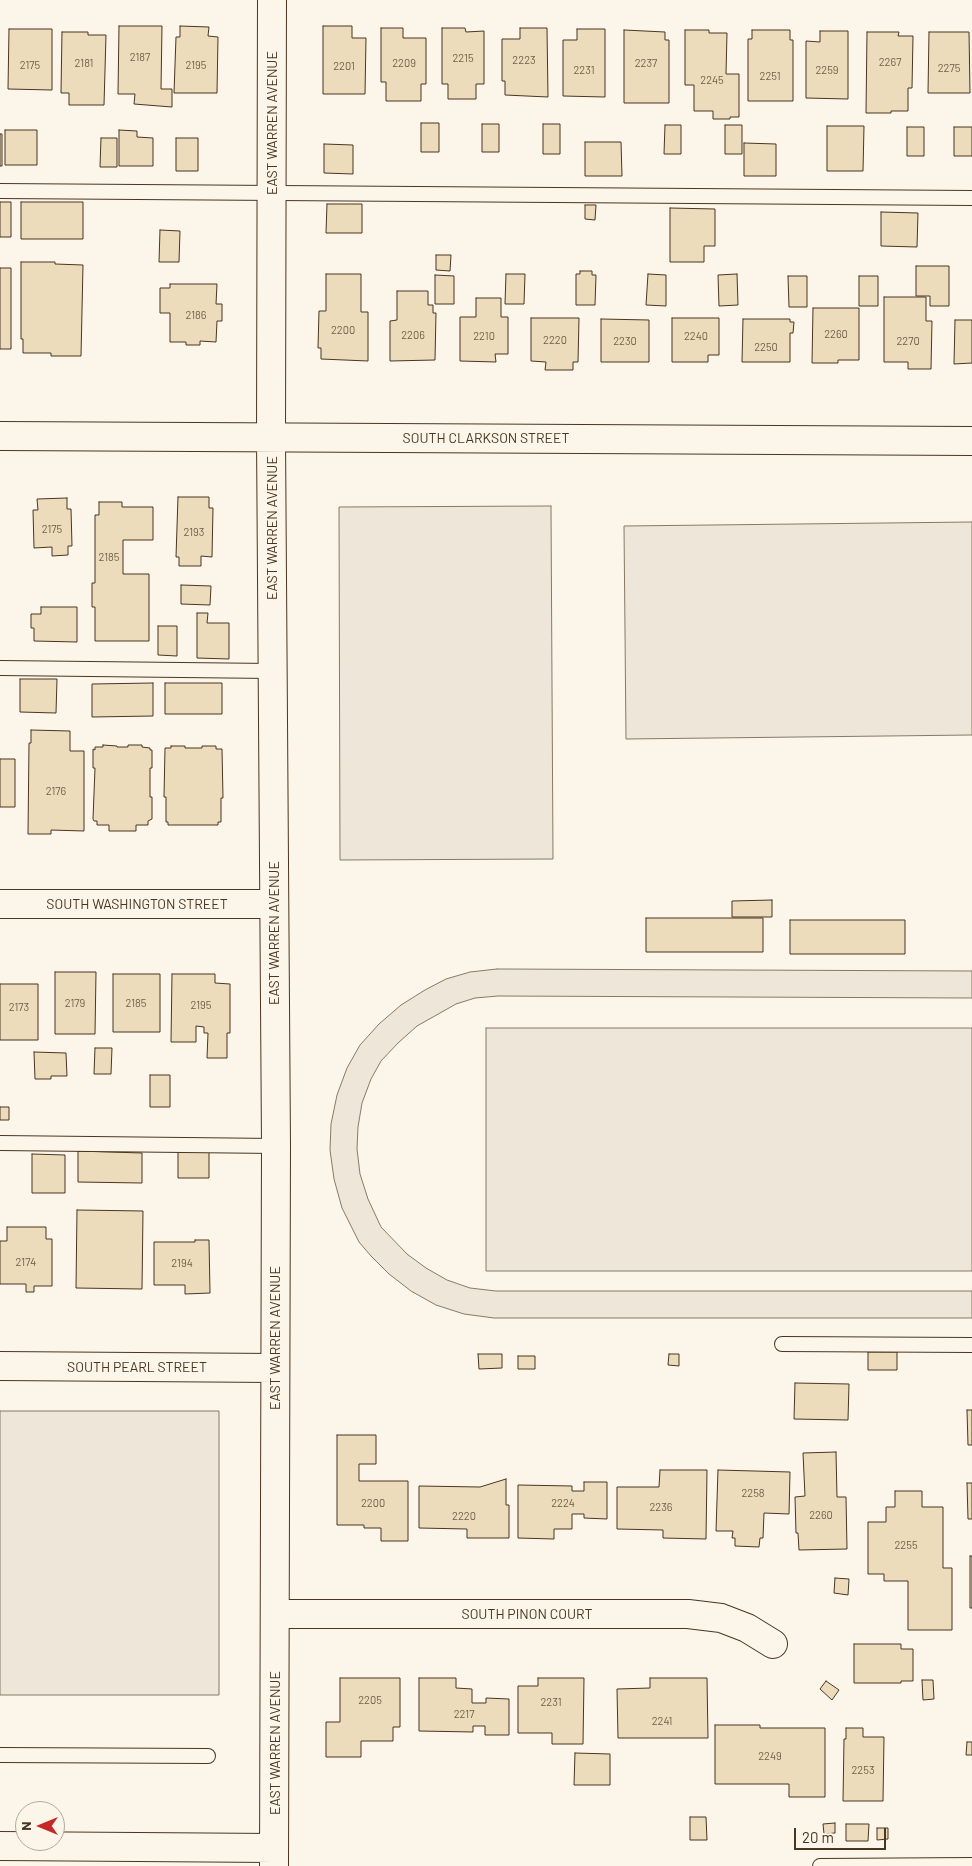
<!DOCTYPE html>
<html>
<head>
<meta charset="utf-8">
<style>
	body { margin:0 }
	#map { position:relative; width:972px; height:1866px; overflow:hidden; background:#fbf6e9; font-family:Barlow,sans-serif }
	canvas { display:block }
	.north { position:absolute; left:15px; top:1801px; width:50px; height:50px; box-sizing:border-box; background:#fbf6e9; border:1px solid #b4a999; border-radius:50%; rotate:270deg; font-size:14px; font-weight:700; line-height:20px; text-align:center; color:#4a3520 }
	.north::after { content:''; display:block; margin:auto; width:18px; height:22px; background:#c62828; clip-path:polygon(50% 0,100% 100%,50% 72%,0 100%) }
	.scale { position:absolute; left:794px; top:1828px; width:92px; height:22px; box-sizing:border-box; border:2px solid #4a3520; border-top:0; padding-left:6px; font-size:15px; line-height:18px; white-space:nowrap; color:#4a3520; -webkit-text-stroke:4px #fbf6e9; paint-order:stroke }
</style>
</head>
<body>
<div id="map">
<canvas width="972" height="1866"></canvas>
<div class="north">N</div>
<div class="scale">20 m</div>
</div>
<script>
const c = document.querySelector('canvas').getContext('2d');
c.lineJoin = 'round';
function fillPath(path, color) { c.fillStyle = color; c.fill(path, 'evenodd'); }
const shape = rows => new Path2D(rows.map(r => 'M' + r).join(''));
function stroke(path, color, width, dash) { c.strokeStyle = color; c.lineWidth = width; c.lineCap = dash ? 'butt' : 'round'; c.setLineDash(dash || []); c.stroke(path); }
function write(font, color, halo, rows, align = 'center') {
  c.font = font + ' Barlow,sans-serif'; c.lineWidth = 4; c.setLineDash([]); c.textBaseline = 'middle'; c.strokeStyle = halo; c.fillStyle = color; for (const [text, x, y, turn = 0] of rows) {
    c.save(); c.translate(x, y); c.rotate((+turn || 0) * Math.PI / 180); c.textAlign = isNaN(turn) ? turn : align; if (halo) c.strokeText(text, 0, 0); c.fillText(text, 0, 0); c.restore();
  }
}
const green = shape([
	[551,506,553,859,340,860,339,507,551,506],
	[972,522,972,735,626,739,624,526,972,522],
	[497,969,972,971,972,998,498,996,475,998,456,1004,417,1026,398,1043,381,1061,371,1079,362,1103,358,1127,357,1149,360,1174,368,1199,381,1227,407,1254,426,1268,447,1280,470,1288,496,1291,972,1291,972,1318,494,1318,464,1314,436,1305,411,1291,389,1274,371,1256,359,1242,342,1208,334,1179,330,1150,331,1124,337,1095,347,1068,360,1045,379,1024,401,1005,425,990,446,979,470,972,497,969],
	[486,1028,972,1028,972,1271,486,1271,486,1028],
	[0,1411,219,1411,219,1695,0,1695,0,1411]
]);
const building = shape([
	[119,26,162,26,161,89,172,89,172,107,134,104,135,94,118,94,119,26],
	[180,26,209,27,208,36,218,37,217,93,174,93,176,37,180,37,180,26],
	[323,26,352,26,352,38,366,38,365,94,323,94,323,26],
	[381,28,403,28,403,38,426,38,426,84,421,84,421,101,386,101,386,82,381,82,381,28],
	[442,28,465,28,466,32,484,31,484,84,476,84,476,99,448,99,448,84,442,84,442,28],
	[520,28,547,28,548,97,505,95,505,81,502,81,502,39,520,39,520,28],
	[9,29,52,29,52,90,8,89,9,29],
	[577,29,605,29,605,97,563,96,563,40,577,40,577,29],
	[624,30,665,32,665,40,669,40,669,103,624,103,624,30],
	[685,30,709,30,709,33,727,33,726,74,739,74,739,117,730,117,730,119,713,119,713,111,694,111,694,85,685,85,685,30],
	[752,30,790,30,790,40,793,40,793,101,748,101,748,39,752,39,752,30],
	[820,31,848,31,848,99,806,98,806,41,820,42,820,31],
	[62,32,88,32,88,35,106,35,104,105,69,105,69,93,61,93,62,32],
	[867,32,899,32,898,36,913,36,912,88,908,88,908,111,891,111,891,113,866,113,867,32],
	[929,32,969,32,970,93,928,93,929,32],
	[421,123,439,123,439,152,421,152,421,123],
	[482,124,499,124,499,152,482,152,482,124],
	[543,124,560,124,560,154,543,154,543,124],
	[665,125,681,125,681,154,664,154,665,125],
	[725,125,742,125,742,154,725,154,725,125],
	[827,126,864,126,863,171,827,171,827,126],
	[907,127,924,127,924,156,907,156,907,127],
	[954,127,972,127,972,156,954,156,954,127],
	[5,130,37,130,37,165,5,165,5,130],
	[119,130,137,131,137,137,153,138,153,166,119,166,119,130],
	[0,134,2,134,2,166,0,166,0,134],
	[101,138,117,138,117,167,100,167,101,138],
	[176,138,198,138,198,171,176,171,176,138],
	[585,142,621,142,622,176,585,176,585,142],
	[744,143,776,144,776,176,744,176,744,143],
	[324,144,353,145,353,174,324,173,324,144],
	[0,202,11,202,11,237,0,237,0,202],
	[21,202,83,202,83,239,21,239,21,202],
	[327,204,362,204,362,233,326,233,327,204],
	[585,205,596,205,595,220,585,219,585,205],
	[670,208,715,209,715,246,704,246,704,262,670,262,670,208],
	[881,212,918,213,917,247,881,246,881,212],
	[160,230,180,231,179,262,159,262,160,230],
	[436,255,451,255,450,271,436,270,436,255],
	[21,262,55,262,55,264,83,265,81,356,51,356,51,353,23,353,23,339,21,339,21,262],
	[916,266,949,266,949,306,930,306,930,296,916,296,916,266],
	[0,268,11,268,11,349,0,349,0,268],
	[580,271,592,271,592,275,596,275,595,305,576,305,576,274,580,274,580,271],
	[326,274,361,274,361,312,368,312,368,361,321,359,321,348,318,348,319,311,326,311,326,274],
	[506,274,525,274,524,304,505,304,506,274],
	[648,274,666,275,666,306,646,305,648,274],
	[737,274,738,305,719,306,718,275,737,274],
	[435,275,454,276,454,304,435,304,435,275],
	[788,276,807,276,807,307,789,307,788,276],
	[859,276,878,276,878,306,859,306,859,276],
	[170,284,217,284,216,304,222,304,222,321,217,321,216,342,200,341,200,345,186,345,186,342,170,342,170,313,160,313,160,288,170,288,170,284],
	[397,291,428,291,428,305,433,305,433,313,436,313,435,360,390,361,390,321,397,320,397,291],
	[884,297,926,297,926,321,932,321,931,369,908,369,908,362,884,362,884,297],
	[476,298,501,298,501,317,508,317,508,354,495,354,496,362,460,361,460,317,476,317,476,298],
	[813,308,859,308,859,360,838,360,838,363,812,363,813,308],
	[531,318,579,318,578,362,573,362,573,370,545,370,546,362,531,361,531,318],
	[672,318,719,318,719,355,708,355,708,362,672,362,672,318],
	[601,319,649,320,649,362,601,362,601,319],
	[743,319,790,319,790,322,794,322,793,333,790,333,790,362,742,362,743,319],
	[955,320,972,320,972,363,954,364,955,320],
	[178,497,209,497,209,508,213,508,212,557,201,556,201,566,179,566,179,557,176,557,178,497],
	[67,498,67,509,71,509,72,546,68,546,68,555,52,556,52,547,34,548,33,510,38,510,37,499,67,498],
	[99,502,122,502,122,507,153,507,153,540,123,540,123,574,149,574,149,641,95,641,95,607,92,607,92,583,95,583,95,515,99,515,99,502],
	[181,585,211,586,210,605,181,604,181,585],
	[41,607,77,607,77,642,34,641,34,628,31,628,31,614,41,614,41,607],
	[197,613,208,613,207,623,229,623,229,659,197,658,197,613],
	[158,626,177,626,177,656,158,655,158,626],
	[20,679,57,679,56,713,20,712,20,679],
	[153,683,153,716,92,717,92,684,153,683],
	[165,683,222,683,222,714,165,714,165,683],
	[31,730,70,731,70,751,84,751,84,831,51,830,51,834,28,834,29,743,31,743,31,730],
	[103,745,117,746,117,747,128,747,128,745,142,745,142,747,150,748,150,750,152,750,152,768,150,768,150,797,152,797,152,819,148,821,148,825,136,825,136,831,109,831,109,825,97,825,97,821,94,821,93,819,95,768,93,768,93,749,95,750,95,747,103,747,103,745],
	[171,746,185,746,185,748,202,748,202,746,216,746,216,749,222,749,223,798,221,798,221,822,218,822,218,825,168,825,168,822,166,822,166,797,164,797,165,748,171,748,171,746],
	[0,759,15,759,15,807,0,807,0,759],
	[772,900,772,917,732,917,732,901,772,900],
	[646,918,763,918,763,952,646,952,646,918],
	[790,920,905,920,905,954,790,954,790,920],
	[55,972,96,972,95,1034,55,1034,55,972],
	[113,974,160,974,160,1032,113,1032,113,974],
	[172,974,215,974,215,983,230,984,230,1033,227,1033,227,1058,207,1058,208,1033,204,1033,204,1027,196,1026,196,1042,171,1042,172,974],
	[0,984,38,984,38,1040,0,1040,0,984],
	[95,1048,112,1048,111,1074,94,1074,95,1048],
	[34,1052,66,1053,67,1076,51,1076,51,1079,35,1079,34,1052],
	[150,1075,170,1075,170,1107,150,1107,150,1075],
	[0,1107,9,1107,9,1120,0,1120,0,1107],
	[178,1147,209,1147,209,1178,178,1178,178,1147],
	[78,1151,142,1153,142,1183,78,1182,78,1151],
	[32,1154,65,1155,65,1193,32,1193,32,1154],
	[77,1210,143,1211,142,1289,76,1288,77,1210],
	[7,1227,46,1227,46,1239,52,1239,52,1286,34,1286,34,1292,26,1292,26,1284,0,1284,0,1241,7,1241,7,1227],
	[195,1240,209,1240,210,1293,185,1294,185,1285,154,1285,154,1242,195,1242,195,1240],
	[868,1352,897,1352,897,1370,868,1370,868,1352],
	[478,1354,502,1354,502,1368,479,1369,478,1354],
	[669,1354,679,1354,679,1366,668,1365,669,1354],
	[518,1356,535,1356,535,1369,518,1369,518,1356],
	[795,1383,849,1384,848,1420,794,1419,795,1383],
	[967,1410,972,1410,972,1445,968,1445,967,1410],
	[337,1435,376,1435,376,1464,359,1464,359,1481,408,1481,408,1541,381,1541,381,1528,364,1528,364,1525,337,1525,337,1435],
	[836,1452,837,1497,846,1497,847,1549,799,1550,798,1533,796,1533,795,1497,805,1496,803,1453,836,1452],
	[660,1470,707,1470,706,1539,663,1538,663,1530,617,1529,617,1487,659,1487,660,1470],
	[718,1470,790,1472,789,1514,764,1513,763,1538,760,1538,759,1547,735,1546,735,1538,732,1538,733,1531,716,1531,718,1470],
	[506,1479,506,1505,509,1505,509,1538,467,1538,467,1529,419,1528,419,1486,480,1487,506,1479],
	[584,1482,607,1482,607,1519,584,1518,584,1514,572,1514,572,1529,554,1529,554,1539,518,1538,518,1485,572,1486,572,1491,584,1491,584,1482],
	[967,1483,972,1483,972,1519,968,1519,967,1483],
	[895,1491,922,1491,922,1507,943,1507,943,1568,952,1568,952,1630,908,1630,908,1581,884,1581,884,1574,868,1574,868,1522,886,1522,886,1507,895,1507,895,1491],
	[970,1556,972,1556,972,1608,970,1608,970,1556],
	[835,1578,849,1579,848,1595,834,1593,835,1578],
	[854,1644,901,1644,901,1649,913,1649,913,1681,901,1681,901,1683,854,1683,854,1644],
	[340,1678,400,1678,400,1727,393,1727,393,1741,361,1741,361,1757,326,1757,326,1722,340,1722,340,1678],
	[419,1678,456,1678,456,1688,472,1689,472,1703,486,1703,486,1698,509,1699,509,1735,485,1735,485,1726,473,1726,473,1732,419,1731,419,1678],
	[538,1678,584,1678,583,1744,552,1744,552,1733,518,1733,518,1686,538,1686,538,1678],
	[650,1678,707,1678,708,1738,618,1738,617,1689,650,1688,650,1678],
	[922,1680,933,1680,934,1699,923,1700,922,1680],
	[826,1681,839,1690,832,1700,820,1689,826,1681],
	[715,1725,760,1725,760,1728,825,1728,825,1797,789,1797,789,1784,715,1784,715,1725],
	[846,1728,863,1728,863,1737,884,1737,883,1801,843,1801,844,1739,846,1739,846,1728],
	[967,1742,972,1742,972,1755,966,1755,967,1742],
	[575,1753,610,1754,610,1785,574,1785,575,1753],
	[690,1817,706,1817,707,1840,690,1840,690,1817],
	[835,1823,835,1833,824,1834,823,1824,835,1823],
	[846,1824,869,1824,868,1841,846,1841,846,1824],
	[877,1828,888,1828,888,1839,877,1840,877,1828]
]);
const service = shape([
	[0,191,972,198],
	[0,668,272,671],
	[0,1143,276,1146],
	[782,1344,972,1345],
	[0,1755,208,1756],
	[820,1866,972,1865]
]);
const minor = shape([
	[272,0,271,437,276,1146,274,1866],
	[0,436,972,441],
	[0,904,274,904],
	[0,1366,275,1368],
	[276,1614,688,1614,721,1618,747,1628,773,1644],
	[0,1846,274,1848]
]);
const numberNames = [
	["2187",140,57],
	["2215",463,58],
	["2223",524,60],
	["2267",890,62],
	["2181",84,63],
	["2209",404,63],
	["2237",646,63],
	["2175",30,65],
	["2195",196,65],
	["2201",344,66],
	["2275",949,68],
	["2231",584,70],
	["2259",827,70],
	["2251",770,76],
	["2245",712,80],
	["2186",196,315],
	["2200",343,330],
	["2260",836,334],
	["2206",413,335],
	["2210",484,336],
	["2240",696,336],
	["2220",555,340],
	["2230",625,341],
	["2270",908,341],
	["2250",766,347],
	["2175",52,529],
	["2193",194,532],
	["2185",109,557],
	["2176",56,791],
	["2179",75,1003],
	["2185",136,1003],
	["2195",201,1005],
	["2173",19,1007],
	["2174",26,1262],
	["2194",182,1263],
	["2258",753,1493],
	["2200",373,1503],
	["2224",563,1503],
	["2236",661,1507],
	["2260",821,1515],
	["2220",464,1516],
	["2255",906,1545],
	["2205",370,1700],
	["2231",551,1702],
	["2217",464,1714],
	["2241",662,1721],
	["2249",770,1756],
	["2253",863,1770]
];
const streetNames = [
	["EAST WARREN AVENUE",272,123,-90],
	["SOUTH CLARKSON STREET",486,438],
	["EAST WARREN AVENUE",272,528,-90],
	["SOUTH WASHINGTON STREET",137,904],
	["EAST WARREN AVENUE",274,933,-90],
	["EAST WARREN AVENUE",275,1338,-90],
	["SOUTH PEARL STREET",137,1367],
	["SOUTH PINON COURT",527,1614],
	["EAST WARREN AVENUE",275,1743,-90]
];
fillPath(green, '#ede6d9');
stroke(green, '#887966', 1);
fillPath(building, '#ecdcbc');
stroke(building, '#4a3520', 1);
stroke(service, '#4a3520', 16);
stroke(minor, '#4a3520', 30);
stroke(service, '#fbf6e9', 14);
stroke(minor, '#fbf6e9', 28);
write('11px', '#725f47', null, numberNames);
write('14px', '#4a3520', '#fbf6e9', streetNames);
</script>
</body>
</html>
